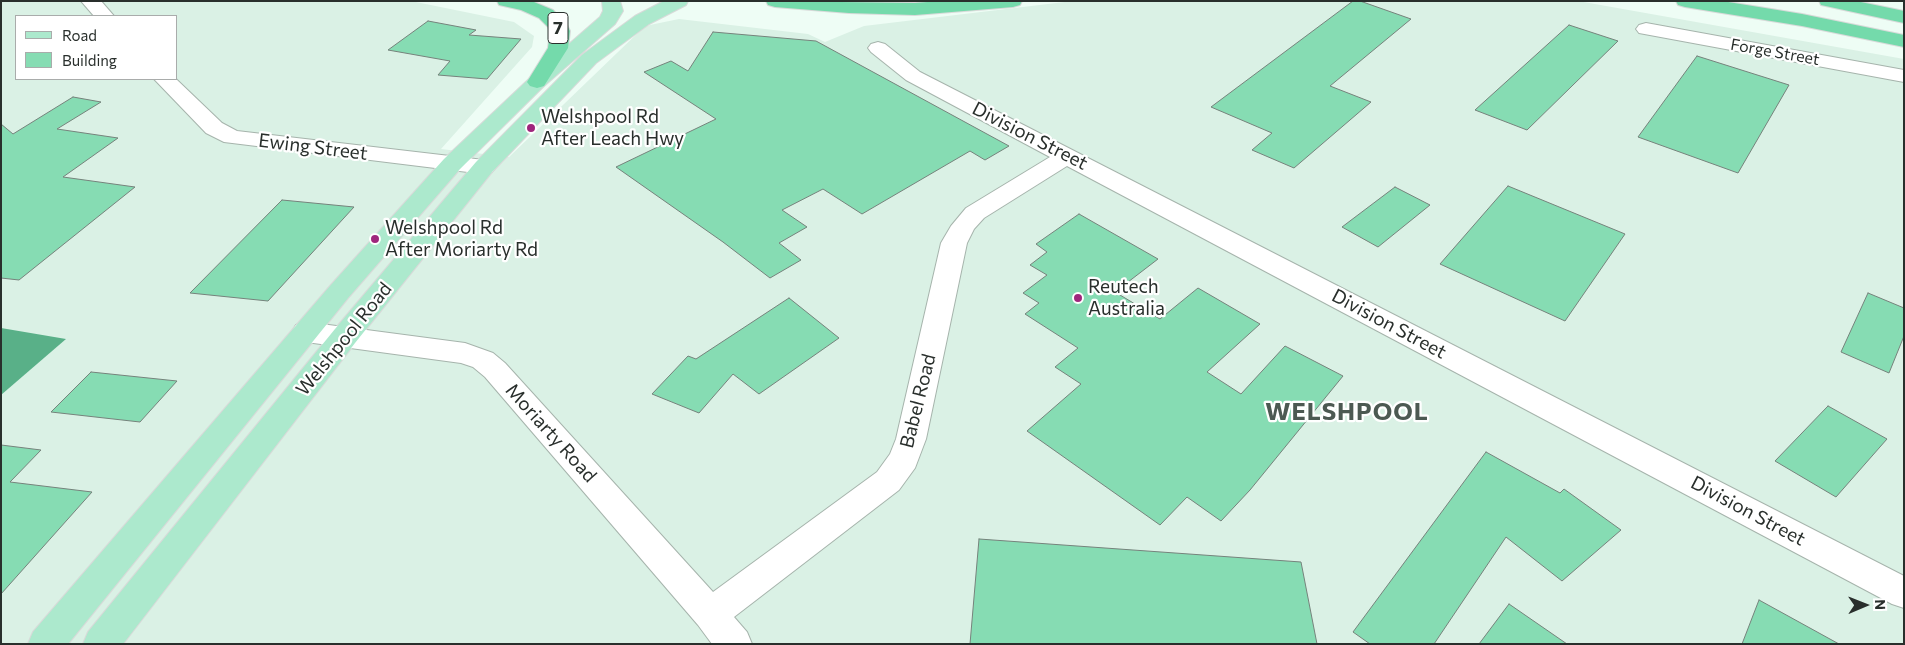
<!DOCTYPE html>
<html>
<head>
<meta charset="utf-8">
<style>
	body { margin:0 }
	#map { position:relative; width:1905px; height:645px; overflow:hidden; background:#eefdf5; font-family:Commissioner,sans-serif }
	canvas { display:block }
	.frame { position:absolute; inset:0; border:2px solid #292f2c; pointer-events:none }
	.legend { position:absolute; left:15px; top:15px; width:162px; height:65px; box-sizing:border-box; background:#fff; border:1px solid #a9acab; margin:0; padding:6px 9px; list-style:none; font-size:15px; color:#292f2c }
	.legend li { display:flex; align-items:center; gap:10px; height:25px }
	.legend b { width:25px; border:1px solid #a9acab }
	.north { position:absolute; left:1840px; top:580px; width:50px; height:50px; -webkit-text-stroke:4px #fff; paint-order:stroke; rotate:89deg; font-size:14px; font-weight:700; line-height:20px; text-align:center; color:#292f2c }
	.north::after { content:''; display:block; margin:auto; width:18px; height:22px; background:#292f2c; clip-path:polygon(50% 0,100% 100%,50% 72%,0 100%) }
</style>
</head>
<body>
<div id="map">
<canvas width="1905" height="645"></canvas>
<div class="frame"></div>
<ul class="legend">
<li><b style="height:6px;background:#ace9cd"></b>Road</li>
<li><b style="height:14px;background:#86dcb3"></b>Building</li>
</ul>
<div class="north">N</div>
</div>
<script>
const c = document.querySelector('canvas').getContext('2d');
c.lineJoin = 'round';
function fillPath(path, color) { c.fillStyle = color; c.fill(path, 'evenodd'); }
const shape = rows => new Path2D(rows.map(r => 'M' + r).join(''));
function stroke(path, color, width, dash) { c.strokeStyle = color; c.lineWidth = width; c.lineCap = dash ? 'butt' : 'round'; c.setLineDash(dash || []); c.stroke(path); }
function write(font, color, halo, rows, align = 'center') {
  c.font = font + ' Commissioner,sans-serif'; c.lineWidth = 4.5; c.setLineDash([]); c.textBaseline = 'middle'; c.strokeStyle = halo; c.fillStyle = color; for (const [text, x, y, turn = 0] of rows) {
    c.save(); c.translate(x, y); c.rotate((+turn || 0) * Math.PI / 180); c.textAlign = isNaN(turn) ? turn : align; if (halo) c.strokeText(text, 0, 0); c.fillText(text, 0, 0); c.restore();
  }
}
const built = shape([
	[1,1,411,1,514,22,534,36,532,47,441,149,509,157,645,26,679,19,808,34,825,42,864,26,1073,1,1578,1,1904,59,1904,644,1,644],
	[16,16,176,16,176,79,16,79]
]);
const water = shape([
	[1,328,66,339,1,395]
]);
const building = shape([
	[1353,1,1360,1,1411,19,1330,86,1371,102,1294,168,1252,150,1272,133,1211,107,1353,1],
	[428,21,476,30,469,35,521,39,487,79,438,75,450,61,388,50,428,21],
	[1569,25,1618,41,1527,130,1475,110,1569,25],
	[713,32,816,41,1009,146,985,160,970,151,862,214,823,189,782,210,807,227,779,243,801,260,770,278,723,242,616,167,716,119,644,72,671,61,688,71,713,32],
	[1697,56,1789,85,1738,173,1638,137,1697,56],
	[73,97,101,102,57,129,118,138,63,177,135,187,19,280,1,278,1,124,13,134,73,97],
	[1508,186,1625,234,1565,321,1440,264,1508,186],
	[1395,187,1430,205,1378,247,1342,227,1395,187],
	[282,200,354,207,268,301,190,293,282,200],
	[1079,214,1158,259,1115,292,1160,319,1198,288,1260,324,1207,372,1241,394,1285,346,1343,376,1250,490,1221,521,1187,497,1160,525,1027,431,1081,384,1055,367,1078,348,1025,314,1039,303,1023,293,1047,275,1030,265,1047,252,1036,244,1079,214],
	[1868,293,1904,308,1904,336,1889,373,1841,352,1868,293],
	[789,298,839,338,759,394,733,374,699,413,652,394,688,356,696,359,789,298],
	[91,372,177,381,140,422,51,412,91,372],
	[1828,406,1887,439,1836,497,1775,461,1828,406],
	[1,445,41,450,10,482,92,492,1,594,1,445],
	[1486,452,1560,493,1564,489,1621,530,1562,581,1506,537,1434,644,1370,644,1353,632,1486,452],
	[979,539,1301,562,1317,644,970,644,979,539],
	[1759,600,1839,644,1742,644,1759,600],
	[1509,604,1567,644,1479,644,1509,604]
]);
const minor = shape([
	[81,1,101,1,114,16,94,16,81,1],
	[1646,23,1904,70,1904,82,1639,33,1636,29,1639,25,1646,23],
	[878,42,885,44,920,72,1904,576,1904,608,1892,604,1067,166,984,218,974,229,967,243,926,439,915,468,899,490,734,617,747,632,752,644,712,644,698,625,485,377,473,367,461,363,306,342,296,339,292,332,296,325,306,322,465,343,493,353,505,363,713,592,877,472,890,454,896,439,941,243,951,226,966,208,1050,157,906,80,871,52,868,48,871,44,878,42],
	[154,79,176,79,222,123,237,131,484,160,492,162,496,167,492,172,484,174,224,142,206,133,154,79]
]);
const major = shape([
	[602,1,620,1,623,11,615,24,544,86,460,169,348,298,68,644,28,644,33,632,330,286,444,159,530,78,600,17,603,11,602,1],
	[664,1,688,1,686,5,649,24,596,63,492,172,355,343,123,644,83,644,88,632,335,329,476,162,582,55,635,16,664,1]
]);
const highway = shape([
	[497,1,534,2,553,10,567,25,570,31,568,48,544,86,537,88,530,86,527,82,548,48,550,31,548,27,539,18,521,10,499,5,497,1],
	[766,1,915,3,940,1,1022,1,1020,5,1013,7,915,15,849,13,775,7,768,5,766,1],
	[1676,1,1722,1,1802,14,1904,35,1904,47,1802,26,1685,7,1678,5,1676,1],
	[1819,1,1856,1,1904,11,1904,23,1821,5,1819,1]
]);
const markers = [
	[531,128,5,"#9f267d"],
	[375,239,5,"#9f267d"],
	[1078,298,5,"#9f267d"]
];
const farStreetnames = [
	["Forge Street",1775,52,10]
];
const shields = [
	[558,28,20]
];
const shieldNames = [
	["7",558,28]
];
const poiNames = [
	["Welshpool Rd",541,117],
	["After Leach Hwy",541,139],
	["Welshpool Rd",385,228],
	["After Moriarty Rd",385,250],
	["Reutech",1088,287],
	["Australia",1088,309]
];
const streetNames = [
	["Division Street",1030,136,27],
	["Ewing Street",313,147,7],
	["Division Street",1389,324,28],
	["Welshpool Road",344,339,-51],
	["Babel Road",918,401,-76],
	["Moriarty Road",551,433,48],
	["Division Street",1748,511,28]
];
const districtNames = [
	["WELSHPOOL",1347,412]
];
fillPath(built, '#daf1e5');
fillPath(water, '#59b088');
fillPath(building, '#86dcb3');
stroke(building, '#76837c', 1);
stroke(minor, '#a6b4ac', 2);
stroke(major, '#d8dad9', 2);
stroke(highway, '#d8dad9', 2);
fillPath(minor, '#fff');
fillPath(major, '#ace9cd');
fillPath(highway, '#74daab');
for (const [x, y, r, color] of markers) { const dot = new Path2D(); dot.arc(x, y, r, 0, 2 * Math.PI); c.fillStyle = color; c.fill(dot); stroke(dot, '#fff', 2); }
write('16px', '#292f2c', '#fff', farStreetnames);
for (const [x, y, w] of shields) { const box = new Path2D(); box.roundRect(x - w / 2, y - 15.5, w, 31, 4); c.fillStyle = '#fff'; c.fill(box); stroke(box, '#292f2c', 1); }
write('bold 18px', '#292f2c', null, shieldNames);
write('19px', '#292f2c', '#fff', poiNames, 'left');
write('19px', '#292f2c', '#fff', streetNames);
c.letterSpacing = '1px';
write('bold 24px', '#4c5952', '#fff', districtNames);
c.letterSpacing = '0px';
</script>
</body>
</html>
